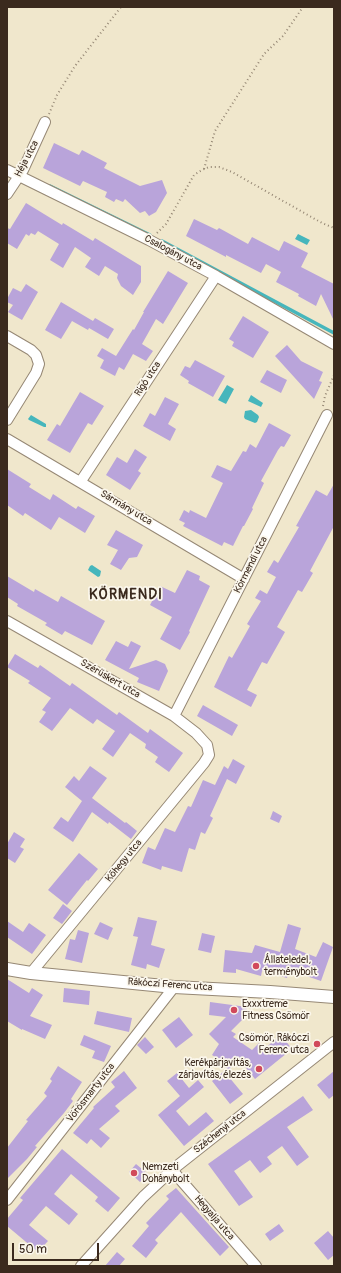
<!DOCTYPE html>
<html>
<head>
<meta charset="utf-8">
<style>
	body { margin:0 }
	#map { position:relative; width:341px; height:1273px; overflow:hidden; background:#f0e7cc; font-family:Pangolin,sans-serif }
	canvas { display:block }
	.frame { position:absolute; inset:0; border:8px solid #3b2a1e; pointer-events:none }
	.scale { position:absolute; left:12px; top:1243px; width:87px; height:18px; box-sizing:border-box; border:2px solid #3b2a1e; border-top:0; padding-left:5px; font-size:12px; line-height:14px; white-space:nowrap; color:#3b2a1e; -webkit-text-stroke:3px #fbf7ec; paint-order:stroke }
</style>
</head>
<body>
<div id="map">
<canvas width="341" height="1273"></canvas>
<div class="frame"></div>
<div class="scale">50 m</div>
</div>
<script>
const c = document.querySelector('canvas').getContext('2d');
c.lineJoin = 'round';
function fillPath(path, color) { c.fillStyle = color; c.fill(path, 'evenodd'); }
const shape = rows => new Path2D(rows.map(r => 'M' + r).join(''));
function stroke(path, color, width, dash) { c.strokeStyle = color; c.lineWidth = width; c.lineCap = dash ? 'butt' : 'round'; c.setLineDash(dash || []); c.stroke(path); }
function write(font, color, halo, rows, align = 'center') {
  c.font = font + ' Pangolin,sans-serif'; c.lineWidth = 3.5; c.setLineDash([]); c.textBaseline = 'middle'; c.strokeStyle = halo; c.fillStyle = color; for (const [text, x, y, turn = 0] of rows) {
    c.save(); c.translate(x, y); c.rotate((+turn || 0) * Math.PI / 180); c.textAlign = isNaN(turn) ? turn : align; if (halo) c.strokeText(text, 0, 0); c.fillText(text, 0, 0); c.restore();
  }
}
const water = shape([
	[298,234,310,240,307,245,295,239],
	[227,385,234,389,226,404,218,400],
	[251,395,263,403,261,407,248,401],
	[251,410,258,415,259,417,257,422,255,423,245,419,244,417,245,411],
	[31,415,46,424,46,427,44,427,29,420,28,419],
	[92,565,101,571,100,576,98,577,88,570,90,566]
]);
const stream = shape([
	[50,186,150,235],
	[162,241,334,333]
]);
const building = shape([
	[54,143,79,155,82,150,107,163,104,168,140,186,162,180,167,193,156,212,149,216,145,211,140,213,125,199,123,202,116,199,114,202,105,197,107,192,83,181,80,186,43,168],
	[26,203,62,225,63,223,93,241,95,238,141,266,141,282,133,295,121,286,117,278,118,274,105,266,99,276,85,267,91,258,75,247,63,268,50,260,59,244,38,231,35,235,31,233,29,236,26,234,17,249,7,243,7,228,10,229],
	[194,219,217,230,219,228,248,244,252,237,279,251,284,241,308,253,301,267,334,284,334,321,321,294,316,306,298,296,299,294,276,282,281,272,266,264,261,273,226,255,226,257,186,236],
	[168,271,188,283,163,324,156,319,142,344,153,351,146,361,133,354,124,370,119,367,115,376,100,368,104,360,97,356,102,348,116,356,133,329,134,330,144,312,143,312],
	[26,284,38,292,22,320,8,312,13,305,7,302,7,299,13,288,21,292],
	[61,302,93,321,95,318,114,329,108,339,89,328,88,330,72,321,61,339,45,330],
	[243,316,269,332,253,358,232,346,234,342,229,339],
	[287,345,301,361,323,372,319,381,322,382,314,399,275,356],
	[195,360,225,376,213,397,188,383,189,381,180,375,185,366,190,368],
	[267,370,287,380,281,393,260,382],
	[80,392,104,406,92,425,88,423,70,453,47,440,57,424,60,426],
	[165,397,179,404,168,424,176,429,170,441,143,426,150,413,155,416],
	[269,423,291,435,284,447,281,446,278,450,261,481,264,483,252,508,253,509,244,526,243,526,233,546,224,542,222,546,183,526,185,523,179,520,184,510,189,513,190,510,206,518,223,483,211,477,217,465,231,471,243,451,246,452,250,444,256,448],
	[135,449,147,457,138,471,141,473,130,490,106,475,117,457,127,463],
	[7,469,31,484,29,487,50,500,53,494,76,509,78,506,95,516,85,533,59,517,51,530,25,513,23,516,7,505],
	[334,484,334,526,310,571,313,573,302,592,298,590,277,627,285,632,267,664,262,662,247,690,257,695,251,707,214,687,229,656,232,658,250,626,247,624,261,601,255,598,260,590,267,594,276,577,267,572,274,560,278,563,299,527,296,526,316,490,327,496],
	[116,530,143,545,137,557,129,558,121,570,110,564,118,550,107,545],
	[187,570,200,576,199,580,210,586,189,631,190,632,180,650,160,639,172,617,150,605,160,586,175,593],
	[7,576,34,592,35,589,58,602,61,596,105,621,92,645,65,631,62,635,45,625,47,623,17,606,18,604,7,597],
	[116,641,128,647,131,641,141,646,129,669,156,660,165,664,168,671,159,691,137,682,139,678,105,660],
	[15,654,38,668,40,665,70,686,72,683,117,715,119,712,148,733,150,729,183,753,169,772,155,762,158,757,145,748,146,744,130,733,113,757,102,749,115,731,97,719,93,724,70,708,52,731,39,722,46,712,42,710,51,698,28,683,30,681,7,667],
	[203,705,238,725,232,736,197,716],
	[233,759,245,766,236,784,227,779,210,816,213,818,205,834,201,832,195,850,189,848,182,872,162,866,161,870,142,863,148,847,155,850,165,828,175,832,188,806,191,807,203,780,215,785,224,766,228,769],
	[90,766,107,778,92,798,125,823,126,822,137,831,131,839,109,822,108,824,92,812,73,842,53,828,61,817,68,822,82,801,65,787,74,776,79,781],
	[273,811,282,816,279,823,270,819],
	[14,832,25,839,20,847,24,849,15,863,7,858,7,844],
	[79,853,98,869,88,881,87,880,67,905,48,890],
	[63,904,72,911,62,924,53,918],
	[138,917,157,921,151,945,165,949,159,968,147,964,146,969,131,965,138,937,133,936],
	[7,921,23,932,29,923,46,935,32,954,7,937],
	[100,922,113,928,108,940,94,934],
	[288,924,301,928,295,949,316,957,323,942,333,947,321,981,289,970,287,978,262,971,261,976,236,969,236,973,223,972,225,950,252,953,255,945,280,952],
	[78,930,89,933,82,963,65,959,70,939,75,940],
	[202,933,215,936,211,953,198,950],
	[7,979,29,993,32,988,43,995,30,1016,52,1025,45,1039,22,1029,22,1030,7,1021],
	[64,988,90,991,89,1005,63,1002],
	[210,1002,247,1007,245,1019,243,1019,231,1031,236,1034,233,1037,252,1050,259,1043,264,1049,281,1035,292,1049,255,1079,238,1058,229,1070,220,1064,222,1061,212,1055,219,1044,209,1034,226,1017,209,1015],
	[97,1011,132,1018,129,1032,94,1024],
	[179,1017,193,1035,176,1048,162,1030],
	[84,1035,111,1046,104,1062,92,1058,95,1051,80,1045],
	[145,1037,154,1047,146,1054,137,1045],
	[58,1066,82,1082,71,1099,73,1101,64,1113,35,1146,37,1147,27,1159,7,1179,7,1148,28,1121,26,1120,47,1096,44,1093,52,1081,50,1079],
	[124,1071,137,1088,115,1106,120,1111,99,1129,110,1138,101,1148,91,1139,87,1144,73,1133,94,1108,93,1107,115,1087,111,1082],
	[224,1071,243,1094,230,1104,212,1081],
	[334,1071,334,1095,329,1099,317,1085],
	[177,1073,189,1088,198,1080,204,1087,176,1111,189,1126,206,1112,214,1121,184,1146,158,1115,180,1096,167,1081],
	[303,1096,313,1110,287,1127,309,1157,297,1166,282,1146,267,1157,272,1164,260,1173,250,1160,234,1171,253,1197,239,1206,208,1164],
	[62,1149,120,1198,108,1212,95,1201,98,1197,71,1174,54,1194,78,1214,69,1225,46,1206,29,1225,48,1241,38,1252,7,1226,7,1219,23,1200,20,1198],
	[136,1164,148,1174,140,1182,129,1172],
	[176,1188,229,1247,220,1256,181,1212,155,1240,158,1243,146,1258,132,1246,149,1226,146,1223,169,1199,166,1196],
	[279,1224,284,1231,270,1241,265,1234],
	[328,1231,334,1238,334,1255,328,1260,314,1243],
	[117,1252,125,1259,119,1266,105,1266]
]);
const path = shape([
	[49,114,57,95,75,66,121,7],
	[204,169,215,131,264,54,283,36,303,7],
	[157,233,166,224,194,175,202,170,209,167,219,167,232,172,322,223,334,228],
	[323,406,325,396,334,375]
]);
const minor = shape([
	[7,170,149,240,216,276,334,344],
	[7,194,23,170,45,122],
	[7,336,31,350,36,355,39,364,36,373,7,420],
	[7,439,244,579],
	[81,481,216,276],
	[7,621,174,716,196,733,207,745,209,755,204,763,31,973],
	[174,716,327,415],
	[172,1170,256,1266],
	[7,1200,174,987],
	[81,1266,143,1197,172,1170,334,1042]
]);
const tertiary = shape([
	[7,969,31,973,174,987,270,992,334,997]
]);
const markers = [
	[256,966,4,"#d1495b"],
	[234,1010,4,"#d1495b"],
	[317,1044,4,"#d1495b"],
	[259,1069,4,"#d1495b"],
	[134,1173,4,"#d1495b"]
];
const streetNames = [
	["Héja utca",27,159,-62],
	["Csalogány utca",173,253,28],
	["Rigó utca",148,379,-57],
	["Sármány utca",126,508,31],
	["Körmendi utca",251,565,-63],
	["Szérűskert utca",110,679,30],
	["Kőhegy utca",124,861,-51],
	["Rákóczi Ferenc utca",170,985,4],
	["Vörösmarty utca",91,1093,-52],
	["Széchenyi utca",220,1132,-38],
	["Hegyalja utca",214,1218,49]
];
const poiNames = [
	["Állateledel,",264,960],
	["terménybolt",264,972],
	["Exxxtreme",242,1004],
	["Fitness Csömör",242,1016],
	["Csömör, Rákóczi",309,1038,"right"],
	["Ferenc utca",309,1050,"right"],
	["Kerékpárjavítás,",251,1063,"right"],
	["zárjavítás, élezés",251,1075,"right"],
	["Nemzeti",142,1167],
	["Dohánybolt",142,1179]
];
const districtNames = [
	["KÖRMENDI",126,595]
];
fillPath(water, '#46b6bc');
stroke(stream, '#46b6bc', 3.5);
fillPath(building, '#b9a4da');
stroke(minor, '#968875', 12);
stroke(tertiary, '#968875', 14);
stroke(path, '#968875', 2, [1, 3]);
stroke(minor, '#fff', 10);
stroke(tertiary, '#fff', 12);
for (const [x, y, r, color] of markers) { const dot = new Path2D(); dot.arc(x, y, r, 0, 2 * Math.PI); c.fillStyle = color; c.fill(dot); stroke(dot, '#fbf7ec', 1.5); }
write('10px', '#3b2a1e', '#fbf7ec', streetNames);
write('10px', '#3b2a1e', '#fbf7ec', poiNames, 'left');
c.letterSpacing = '1px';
write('bold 14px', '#3b2a1e', '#fbf7ec', districtNames);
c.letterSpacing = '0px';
</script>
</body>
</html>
